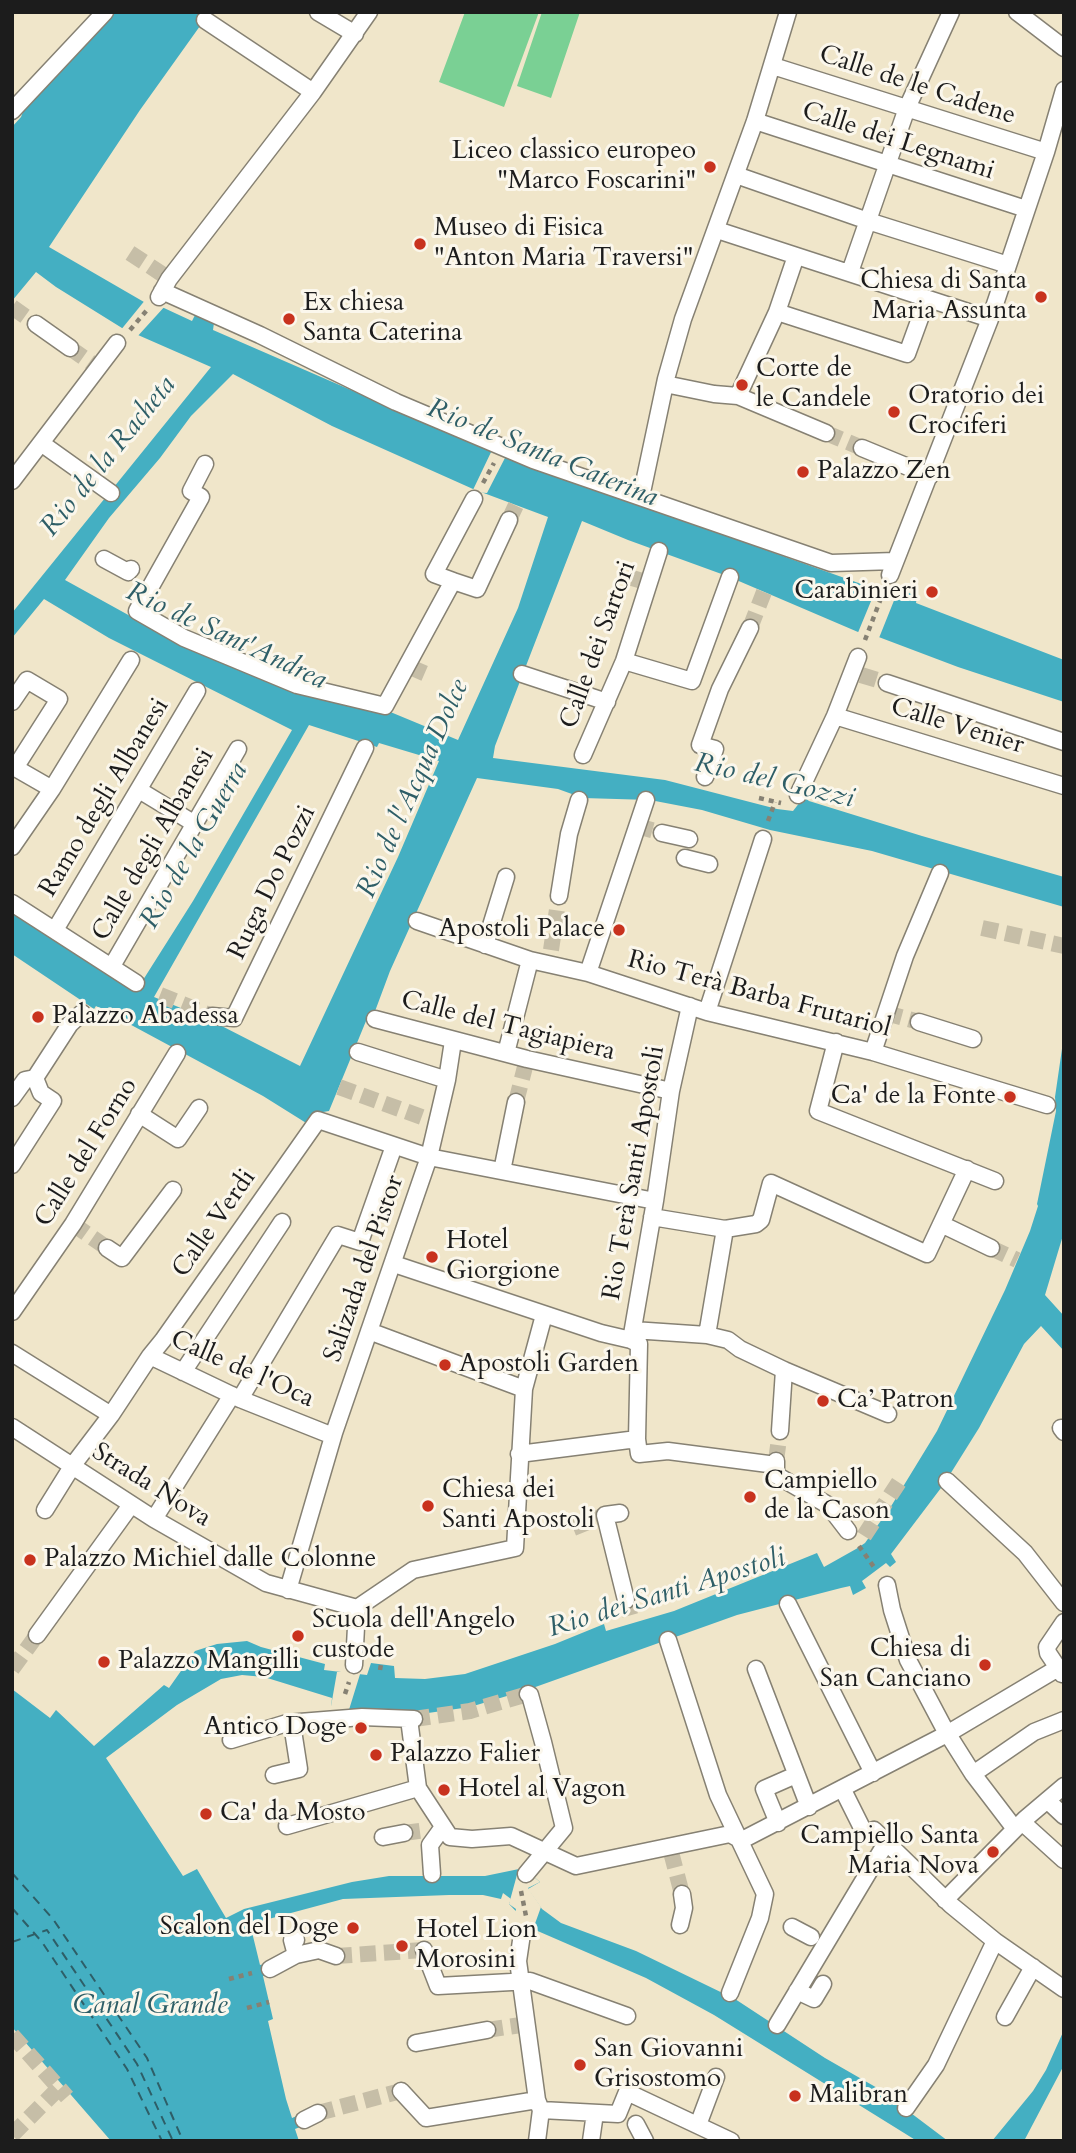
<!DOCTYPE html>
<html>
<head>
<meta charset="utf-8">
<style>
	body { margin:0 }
	#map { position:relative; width:1076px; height:2153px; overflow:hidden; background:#f0e6ca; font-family:Cardo,serif }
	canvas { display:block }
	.frame { position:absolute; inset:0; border:14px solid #1c1c1c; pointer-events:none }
</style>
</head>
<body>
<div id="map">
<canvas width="1076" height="2153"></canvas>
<div class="frame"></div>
</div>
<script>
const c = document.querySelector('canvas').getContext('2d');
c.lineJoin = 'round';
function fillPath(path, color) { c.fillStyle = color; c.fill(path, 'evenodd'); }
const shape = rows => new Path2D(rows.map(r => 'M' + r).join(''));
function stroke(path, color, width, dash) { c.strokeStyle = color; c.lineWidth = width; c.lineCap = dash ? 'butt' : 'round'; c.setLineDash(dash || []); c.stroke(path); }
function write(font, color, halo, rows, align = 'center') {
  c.font = font + ' Cardo,serif'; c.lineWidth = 6; c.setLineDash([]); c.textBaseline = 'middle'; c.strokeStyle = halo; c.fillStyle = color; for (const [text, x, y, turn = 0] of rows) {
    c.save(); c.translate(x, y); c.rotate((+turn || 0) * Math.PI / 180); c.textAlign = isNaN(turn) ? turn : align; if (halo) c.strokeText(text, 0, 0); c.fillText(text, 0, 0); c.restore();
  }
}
const green = shape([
	[465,12,539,12,504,107,439,82],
	[542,12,580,12,551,98,517,86]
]);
const water = shape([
	[111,12,210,12,140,110,49,247,144,302,164,308,192,321,195,315,214,323,213,330,505,457,895,596,904,599,906,592,917,596,916,603,1064,660,1064,702,958,667,876,636,858,632,727,576,628,540,582,521,495,746,493,758,665,780,777,809,793,811,804,797,809,801,922,836,1064,877,1064,907,872,851,770,830,702,810,650,800,583,798,558,789,477,778,390,971,371,1022,366,1021,329,1111,323,1112,311,1126,263,1096,96,1006,94,1009,12,954,12,910,143,980,193,901,292,730,109,638,44,599,12,638,12,613,211,367,122,328,56,287,36,272,12,301,12,127,21,117,25,106],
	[233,374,332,426,473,489,548,517,518,608,458,740,388,711,179,643,65,580,109,518,160,458,191,416],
	[309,725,377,747,379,743,439,761,398,857,300,1066,210,1020,154,997],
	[1064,1035,1064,1232,1045,1295,1064,1316,1064,1351,1041,1326,1024,1344,979,1428,944,1484,891,1554,896,1562,890,1567,886,1563,862,1581,866,1588,853,1595,850,1586,841,1588,737,1615,527,1690,470,1707,414,1715,331,1709,332,1698,264,1677,242,1675,221,1679,177,1705,106,1758,183,1876,197,1869,226,1918,244,1909,352,1882,389,1876,485,1876,519,1869,518,1871,534,1877,540,1882,528,1889,542,1909,561,1923,636,1951,735,1999,825,2058,879,2089,948,2141,917,2141,714,2015,646,1978,533,1929,509,1904,511,1899,503,1893,501,1899,483,1895,449,1895,343,1899,250,1924,260,1965,269,1963,272,1974,263,1976,273,2019,268,2021,286,2099,292,2118,299,2115,303,2126,295,2129,299,2141,111,2141,12,2027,12,1689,50,1718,56,1710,94,1746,164,1685,169,1688,195,1651,217,1644,247,1641,261,1647,325,1664,324,1670,367,1675,371,1663,394,1666,395,1678,425,1679,465,1674,555,1644,604,1624,606,1631,674,1611,817,1553,824,1567,856,1549,865,1543,890,1508,937,1431,1005,1290,1030,1231,1038,1206,1037,1204,1056,1111,1055,1097],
	[1064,2030,1064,2065,1024,2141,992,2141,1033,2091,1046,2070]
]);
const pier = shape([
	[146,299,166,305,136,338,120,331],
	[493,448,507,454,487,493,472,492],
	[864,581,897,593,879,638,876,637,875,640,857,635,876,589,862,584],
	[342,1669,361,1671,348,1713,330,1712,337,1672,342,1672],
	[518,1871,534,1877,540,1882,528,1888,541,1907,532,1932,515,1914,516,1909,509,1904]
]);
const ferry = shape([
	[12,1873,53,1919,147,2058,183,2141],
	[12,1908,42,1942,127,2069,162,2141],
	[12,1942,47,1930,137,2064,173,2141]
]);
const pedestrianTunnel = shape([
	[130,253,165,276],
	[12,307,36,324],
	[70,348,97,367],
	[826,433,862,448],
	[509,520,516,505],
	[632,578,646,582],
	[750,628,764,592],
	[410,667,426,674],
	[861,675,887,683],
	[637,826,662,833],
	[982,928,1064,946],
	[551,950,559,896],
	[160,995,212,1016],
	[886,1013,919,1022],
	[339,1087,438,1123],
	[516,1102,527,1059],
	[73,1224,107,1248],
	[991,1248,1017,1260],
	[776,1461,780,1431],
	[573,1528,605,1515],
	[864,1536,899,1482],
	[626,1600,632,1622],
	[12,1669,37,1635],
	[414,1719,470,1711,528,1694],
	[404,1833,426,1830],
	[671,1852,682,1894],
	[336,1956,424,1950],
	[487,2030,521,2025],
	[12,2035,67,2097],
	[318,2113,401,2091],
	[12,2135,59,2088]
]);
const path = shape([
	[130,330,147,310],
	[483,483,494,463],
	[865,640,883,593],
	[759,798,781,803],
	[768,821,775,802],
	[859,1546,876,1570],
	[380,1670,381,1664],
	[345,1694,349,1682],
	[521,1891,526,1916],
	[229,1979,252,1973],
	[247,2008,269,2002]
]);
const pedestrian = shape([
	[318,12,355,34],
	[1017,12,1064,48],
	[205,20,313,92],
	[773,66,1046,152],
	[12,111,105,12],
	[755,121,1026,209],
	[736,175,868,221,1008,265],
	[717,230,990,319],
	[850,272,907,108,951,12],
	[162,291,260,335,396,402,533,460,831,563,895,561],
	[159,297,169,279,313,92,369,12],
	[777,312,907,354,927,299],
	[36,324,70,348],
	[665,384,714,394,738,396,826,433],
	[738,396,777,312,796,256],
	[41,443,111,493],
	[862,448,930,476],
	[205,464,191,491,201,497,137,611,184,638,297,685,385,706,453,581,434,574,474,499],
	[12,481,117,343],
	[641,497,666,379,683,319,755,121,788,12],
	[104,559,128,572,131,569],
	[890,575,990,319,1046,152,1064,90],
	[453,581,477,589,509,520],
	[624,661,692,681,730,577],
	[522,674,607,702],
	[887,683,1064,742],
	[12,702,27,680,59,699,15,768],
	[835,716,1064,786],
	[583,755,624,661,659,551],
	[12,766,52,789],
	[705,777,715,749,700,745,720,689,750,628],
	[139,790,195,824],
	[798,795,835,716,858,657],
	[662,833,689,839],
	[12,847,52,789,131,660],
	[685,858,709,864],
	[559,896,569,834,579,800],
	[12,903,136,983],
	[417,921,530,960,588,973,707,1012,873,1052,1047,1105],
	[55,930,197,691],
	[485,945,506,877],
	[112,966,238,749],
	[588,973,646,800],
	[690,1006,671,1091,655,1201,631,1340,639,1344,637,1439,639,1454,668,1451,776,1465],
	[707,1012,763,839],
	[212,1016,234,1018,365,748],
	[375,1019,527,1059,671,1091],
	[919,1022,973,1039],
	[836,1042,818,1111,995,1181],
	[358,1052,447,1080],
	[873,1052,905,956,940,873],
	[506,1053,530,960],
	[35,1078,70,1024,82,1013],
	[12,1098,25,1080,35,1078],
	[139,1114,178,1139,199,1108],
	[12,1165,53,1101,41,1093,35,1078],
	[502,1171,516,1102],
	[652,1217,725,1229,756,1224,761,1220,771,1183,927,1254,967,1169],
	[941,1224,991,1248],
	[107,1248,122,1258,173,1190],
	[394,1264,601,1333,631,1340],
	[12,1312,73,1224,177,1053],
	[633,1330,707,1335,728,1340,740,1349,784,1370,888,1414],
	[369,1331,524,1389],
	[707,1335,725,1229],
	[12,1353,111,1415,150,1356,240,1399,333,1436],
	[150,1356,163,1340,318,1120,429,1157,655,1201],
	[183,1372,282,1222],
	[240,1399,338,1235,360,1242,394,1146],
	[12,1427,154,1519,266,1583,357,1608,354,1665],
	[1061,1428,1064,1432],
	[780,1431,784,1370],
	[519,1454,637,1439],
	[776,1461,776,1475,828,1505,848,1531],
	[947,1481,1025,1553,1064,1603],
	[45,1510,73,1465,111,1415],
	[620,1513,605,1515,626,1600],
	[154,1519,232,1395],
	[887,1585,892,1610,908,1660,944,1728,973,1774,1015,1829],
	[288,1590,334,1433,429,1157,447,1080,453,1041],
	[788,1604,873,1773],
	[357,1608,413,1570,515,1548,524,1389,544,1315],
	[37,1635,131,1505],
	[668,1640,718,1795,765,1894,760,1918,730,1993],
	[756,1669,809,1807],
	[1062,1674,1048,1653,1047,1647,1064,1622],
	[409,1719,418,1788,450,1837,472,1839,511,1836,576,1866,730,1834,739,1839,746,1838,947,1734,1058,1668],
	[231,1740,287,1723,362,1717,414,1719],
	[973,1774,1034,1732,1064,1720],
	[274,1775,299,1769,292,1724],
	[843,1790,865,1834,874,1830,951,1905,995,1941,1064,1989],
	[1048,1801,1064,1816],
	[1022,1822,1064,1860],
	[778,1823,764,1789,789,1778],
	[287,1826,418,1788],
	[383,1837,404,1833],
	[432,1874,430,1845,443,1827],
	[526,1874,564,1828,543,1742,530,1695,528,1694],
	[945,1900,1025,1819,1064,1786],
	[680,1925,684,1908,682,1894],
	[792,1927,811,1937],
	[522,1934,518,1961,537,2100,541,2110,537,2141],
	[296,1940,292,1940,296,1955],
	[424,1950,438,1986,530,1981,627,2016],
	[270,1969,296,1955,319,1950,336,1956],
	[797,1991,814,1999,823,1984],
	[1005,2017,1033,1967],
	[777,2025,886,1843],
	[416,2043,487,2030],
	[401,2091,426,2118,537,2100],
	[906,2108,936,2065,995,1941],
	[541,2110,618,2114,627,2092,731,2141],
	[304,2120,318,2113],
	[636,2124,645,2141],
	[698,2125,716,2077],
	[591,2141,595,2113]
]);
const markers = [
	[710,167,7,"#c8321e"],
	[420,244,7,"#c8321e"],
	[1041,297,7,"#c8321e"],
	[289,319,7,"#c8321e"],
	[742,385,7,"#c8321e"],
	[894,412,7,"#c8321e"],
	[803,472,7,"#c8321e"],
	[932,592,7,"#c8321e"],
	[619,930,7,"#c8321e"],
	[38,1017,7,"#c8321e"],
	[1010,1097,7,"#c8321e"],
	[432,1257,7,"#c8321e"],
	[445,1365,7,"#c8321e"],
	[823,1401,7,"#c8321e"],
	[750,1497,7,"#c8321e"],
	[428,1506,7,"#c8321e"],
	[30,1560,7,"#c8321e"],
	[298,1636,7,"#c8321e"],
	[104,1662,7,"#c8321e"],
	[985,1665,7,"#c8321e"],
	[361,1728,7,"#c8321e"],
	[376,1755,7,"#c8321e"],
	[444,1790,7,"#c8321e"],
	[206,1814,7,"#c8321e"],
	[993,1852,7,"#c8321e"],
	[353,1928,7,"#c8321e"],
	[402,1946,7,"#c8321e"],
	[580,2065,7,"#c8321e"],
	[795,2096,7,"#c8321e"]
];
const streetNames = [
	["Calle de le Cadene",917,86,18],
	["Calle dei Legnami",898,142,18],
	["Calle dei Sartori",599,645,-70],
	["Calle Venier",957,727,17],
	["Ramo degli Albanesi",105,798,-59],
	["Calle degli Albanesi",154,845,-60],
	["Ruga Do Pozzi",273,883,-64],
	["Rio Terà Barba Frutariol",759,995,15],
	["Calle del Tagiapiera",508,1027,14],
	["Calle del Forno",87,1153,-58],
	["Rio Terà Santi Apostoli",635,1173,-80],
	["Calle Verdi",215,1224,-55],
	["Salizada del Pistor",365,1269,-71],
	["Calle de l'Oca",242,1370,24],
	["Strada Nova",151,1486,32]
];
const poiNames = [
	["Liceo classico europeo",696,152,"right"],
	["\"Marco Foscarini\"",696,182,"right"],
	["Museo di Fisica",434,229],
	["\"Anton Maria Traversi\"",434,259],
	["Chiesa di Santa",1027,282,"right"],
	["Maria Assunta",1027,312,"right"],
	["Ex chiesa",303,304],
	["Santa Caterina",303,334],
	["Corte de",756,370],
	["le Candele",756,400],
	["Oratorio dei",908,397],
	["Crociferi",908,427],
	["Palazzo Zen",817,472],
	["Carabinieri",918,592,"right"],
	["Apostoli Palace",605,930,"right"],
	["Palazzo Abadessa",52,1017],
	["Ca' de la Fonte",996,1097,"right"],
	["Hotel",446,1242],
	["Giorgione",446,1272],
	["Apostoli Garden",459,1365],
	["Ca’ Patron",837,1401],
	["Campiello",764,1482],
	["de la Cason",764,1512],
	["Chiesa dei",442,1491],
	["Santi Apostoli",442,1521],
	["Palazzo Michiel dalle Colonne",44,1560],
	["Scuola dell'Angelo",312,1621],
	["custode",312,1651],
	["Chiesa di",971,1650,"right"],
	["San Canciano",971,1680,"right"],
	["Palazzo Mangilli",118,1662],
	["Antico Doge",347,1728,"right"],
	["Palazzo Falier",390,1755],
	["Hotel al Vagon",458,1790],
	["Ca' da Mosto",220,1814],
	["Campiello Santa",979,1837,"right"],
	["Maria Nova",979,1867,"right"],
	["Scalon del Doge",339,1928,"right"],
	["Hotel Lion",416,1931],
	["Morosini",416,1961],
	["San Giovanni",594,2050],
	["Grisostomo",594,2080],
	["Malibran",809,2096]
];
const waterNames = [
	["Rio de Santa Caterina",542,454,22],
	["Rio de la Racheta",109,457,-51],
	["Rio de Sant'Andrea",226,637,25],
	["Rio del Gozzi",774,782,13],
	["Rio de l'Acqua Dolce",414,789,-66],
	["Rio de la Guerra",195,846,-60],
	["Rio dei Santi Apostoli",667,1594,-17],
	["Canal Grande",150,2007]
];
fillPath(green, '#7ad094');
fillPath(water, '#44afc2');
fillPath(pier, '#f0e6ca');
stroke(ferry, '#2e5e67', 2, [9, 7]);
stroke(pedestrianTunnel, '#c6bea7', 16, [16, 8]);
stroke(pedestrian, '#868173', 19);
stroke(path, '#868173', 4.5, [5, 5]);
stroke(pedestrian, '#fff', 16);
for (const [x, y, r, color] of markers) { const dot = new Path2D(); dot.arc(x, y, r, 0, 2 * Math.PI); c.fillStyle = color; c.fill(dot); stroke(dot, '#fbf7ec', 2.5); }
write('26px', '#1c1c1c', '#fbf7ec', streetNames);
write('26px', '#1c1c1c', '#fbf7ec', poiNames, 'left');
write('italic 28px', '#2e5e67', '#fbf7ec', waterNames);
</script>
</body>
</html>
